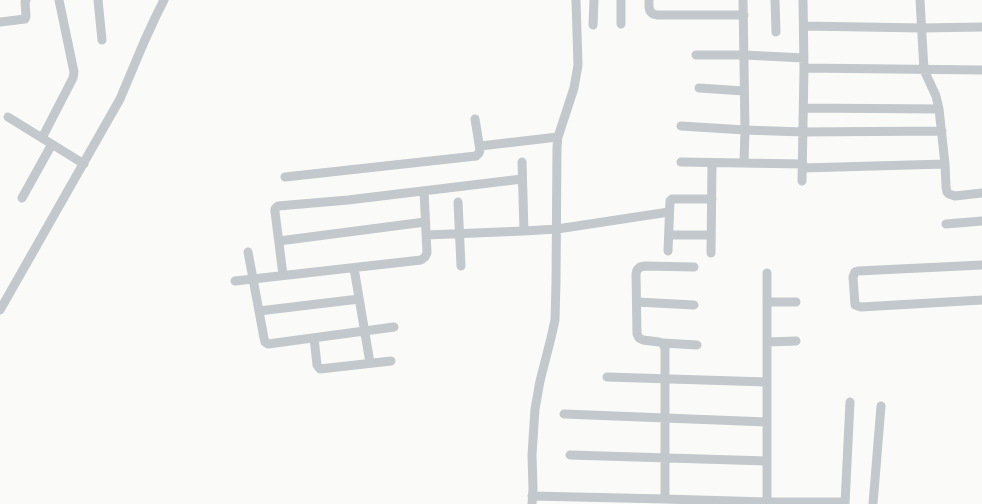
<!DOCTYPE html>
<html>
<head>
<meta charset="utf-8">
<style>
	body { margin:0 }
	canvas { display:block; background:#fafaf8 }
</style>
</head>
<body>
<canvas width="982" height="504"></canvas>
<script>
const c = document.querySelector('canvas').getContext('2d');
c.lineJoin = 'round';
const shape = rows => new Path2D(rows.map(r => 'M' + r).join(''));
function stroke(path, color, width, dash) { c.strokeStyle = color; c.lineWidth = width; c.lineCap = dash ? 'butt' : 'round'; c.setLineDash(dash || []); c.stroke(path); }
const minor = shape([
	[98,0,102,40],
	[649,0,649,7,650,11,653,14,657,15,744,15],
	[743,0,745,130,744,163],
	[775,0,776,32],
	[920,0,924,70,936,96,939,109,945,164,946,187,947,192,949,194,955,196,982,193],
	[0,22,25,19,26,16,25,2,26,0],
	[621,24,621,0],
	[593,25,594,0],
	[804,26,922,28,982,27],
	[696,55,744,55,804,58],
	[804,68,982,70],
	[699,88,744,91],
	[804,108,939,109],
	[8,117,84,164],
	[681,126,745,130,803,132,942,131],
	[42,138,73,78,74,72,59,0],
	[480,146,558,137],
	[522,162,524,231],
	[681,162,803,164],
	[803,168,945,164],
	[285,177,476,156,479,153,480,150,475,119],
	[802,181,804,68,803,0],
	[22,198,52,144],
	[458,202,461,266],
	[946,224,982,221],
	[426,235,524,231,557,229,669,212],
	[669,235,711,235],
	[279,241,425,222],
	[668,251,670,201,672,199,712,199],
	[248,252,264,338,265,342,268,344,394,327],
	[711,253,712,163],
	[982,265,858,271,855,272,853,277,855,305,861,307,982,300],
	[354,268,370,363],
	[767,273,767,502],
	[283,275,275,212,275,209,278,206,348,200,522,179],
	[235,281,421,260,425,257,427,253,424,191],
	[637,302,694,305],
	[767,302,796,302],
	[0,310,120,99,144,42,156,16,164,0],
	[259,311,359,299],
	[314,338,317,365,320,369,391,361],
	[767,342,796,341],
	[663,343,697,345],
	[607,377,767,382],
	[564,414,767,422],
	[570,455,767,461],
	[532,496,665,499,767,502,845,502],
	[665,499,665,349,663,343,659,342,643,340,639,338,637,334,636,274,637,270,640,267,645,266,694,267],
	[532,504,533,489,532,455,535,409,540,381,551,338,555,320,556,282,557,147,558,137,574,88,578,65,576,0],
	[845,504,850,402],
	[873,504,881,406]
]);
stroke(minor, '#c3c8cc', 9);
</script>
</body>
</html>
